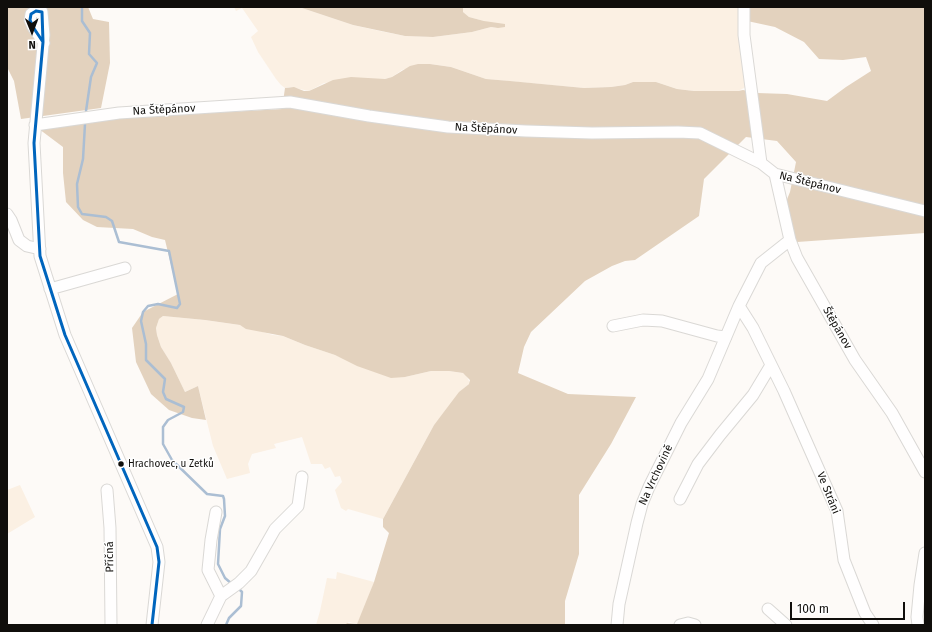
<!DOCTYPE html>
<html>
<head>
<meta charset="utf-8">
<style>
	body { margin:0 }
	#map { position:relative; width:932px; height:632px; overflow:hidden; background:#fdfaf7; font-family:"Fira Sans",sans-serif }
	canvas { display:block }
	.frame { position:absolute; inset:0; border:8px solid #100e0b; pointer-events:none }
	.north { position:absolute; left:12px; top:12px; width:40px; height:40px; -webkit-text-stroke:3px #fff; paint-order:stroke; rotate:179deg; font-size:11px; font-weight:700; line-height:16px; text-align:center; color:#100e0b }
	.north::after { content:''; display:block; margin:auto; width:14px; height:18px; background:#100e0b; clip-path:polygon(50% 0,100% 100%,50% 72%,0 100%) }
	.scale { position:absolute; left:790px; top:602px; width:115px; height:18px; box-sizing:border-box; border:2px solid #100e0b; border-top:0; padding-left:5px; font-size:12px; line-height:14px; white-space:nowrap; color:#100e0b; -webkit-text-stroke:3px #fff; paint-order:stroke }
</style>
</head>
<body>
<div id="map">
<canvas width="932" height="632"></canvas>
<div class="frame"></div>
<div class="north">N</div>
<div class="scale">100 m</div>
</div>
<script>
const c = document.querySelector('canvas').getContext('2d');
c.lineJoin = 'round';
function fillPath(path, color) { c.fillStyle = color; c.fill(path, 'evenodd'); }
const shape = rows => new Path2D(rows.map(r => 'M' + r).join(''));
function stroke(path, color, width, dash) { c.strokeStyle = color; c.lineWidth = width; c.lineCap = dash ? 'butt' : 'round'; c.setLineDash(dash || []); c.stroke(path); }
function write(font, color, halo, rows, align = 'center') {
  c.font = font + ' "Fira Sans",sans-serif'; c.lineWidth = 3; c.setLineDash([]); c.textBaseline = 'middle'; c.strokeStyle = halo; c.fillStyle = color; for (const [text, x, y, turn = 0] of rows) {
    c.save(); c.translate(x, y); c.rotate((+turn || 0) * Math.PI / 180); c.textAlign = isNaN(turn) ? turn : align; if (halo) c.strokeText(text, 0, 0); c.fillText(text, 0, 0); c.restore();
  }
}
const green = shape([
	[234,7,299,7,353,25,380,31,405,36,433,37,472,32,491,27,498,28,484,21,469,17,463,12,463,7,740,7,738,19,746,87,738,91,694,91,677,89,656,82,633,82,625,85,611,87,584,88,486,79,451,67,430,64,402,70,392,77,385,79,371,79,324,83,309,91,290,87,285,88,281,85,276,79,258,52,251,37,258,31,242,8,236,11],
	[163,316,205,320,240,325,273,335,283,336,305,345,335,355,391,377,405,377,431,371,449,371,463,373,466,375,470,383,463,389,434,425,383,519,348,509,346,511,341,508,335,490,342,482,340,476,335,477,330,467,325,469,322,464,311,464,302,437,274,444,276,448,252,454,248,464,250,473,227,479,213,446,198,386,185,392,171,363,161,347,157,335,156,328,159,319],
	[20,485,35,517,7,534,7,490],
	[337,572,374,582,365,607,357,624,349,622,345,625,316,625,320,611,327,578,336,579]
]);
const forest = shape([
	[7,7,88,7,93,19,109,22,110,63,101,108,21,119,14,81,7,67],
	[299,7,463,7,463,12,469,17,484,21,505,24,505,27,498,28,491,27,472,32,433,37,405,36,353,25],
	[740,7,925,7,925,233,797,242,781,214,790,192,796,162,777,141,746,137,704,179,699,216,635,260,625,261,612,266,585,281,531,332,524,347,518,373,568,394,636,397,611,444,579,495,579,554,565,601,565,625,345,625,347,623,357,624,374,582,389,533,383,527,383,519,434,425,459,392,469,384,470,380,463,373,449,371,431,371,405,377,391,378,357,366,335,355,305,345,283,336,246,329,240,325,205,320,163,316,159,319,156,328,157,335,161,347,171,363,185,392,198,386,206,420,192,418,169,410,151,394,136,362,132,328,143,312,178,294,165,240,152,237,133,229,97,227,83,220,66,202,63,173,63,147,39,129,117,118,282,109,285,88,294,87,304,91,309,91,333,80,351,77,385,79,392,77,410,66,418,64,430,64,451,67,486,79,510,81,584,88,611,87,625,85,633,82,656,82,677,89,694,91,738,91,743,90,757,93,787,94,827,101,846,87,871,71,866,57,843,60,819,59,804,42,775,27,738,19]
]);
const stream = shape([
	[82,7,82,21,90,33,89,54,97,63,91,77,86,111],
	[85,124,83,159,77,184,78,207,82,214,106,217,112,221,119,242,169,251,180,304,177,308,158,304,148,306,143,312,141,321,146,344,146,360,165,379,163,392,166,399,184,407,183,412,168,420,163,427,163,444,172,460,207,494,223,496,224,499,225,516,220,529,218,564,225,578,232,584],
	[226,625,229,618,241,606,242,592,238,588]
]);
const minor = shape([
	[40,7,42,12,44,35,34,143,40,256,65,335,157,547,159,562,152,625],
	[744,7,744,35,761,163],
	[42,12,36,11,31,14,30,20,33,27,44,43],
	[35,125,119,113,290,102,369,116,448,127,526,131,592,133,678,132,700,133,761,163,775,174,925,211],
	[775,174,790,240,797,258,855,360,892,413,925,472],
	[7,214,11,220,19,240,27,246,40,249],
	[50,289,125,268],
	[739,306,753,328,784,391,837,511,844,560,865,613,873,625],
	[613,326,643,320,662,321,717,336,726,337],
	[107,490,110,528,111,625],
	[680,499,698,464,720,435,753,395,771,365],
	[216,512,211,540,208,570,221,596],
	[768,609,786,625],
	[207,625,221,596,239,583,251,571,275,529,298,506,302,477],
	[617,625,619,604,637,523,642,504,649,487,681,423,708,379,739,306,761,263,790,240],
	[680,625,688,623,695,625],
	[918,625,917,617,920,585,925,553]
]);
const bus1 = shape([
	[36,11,42,12,43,42,33,27,30,20,31,14,36,11],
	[43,42,34,143,40,256,65,335,157,547,159,562,152,625]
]);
const markers = [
	[121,464,3.5,"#100e0b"]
];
const busNames = [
	["Hrachovec, u Zetků",128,464]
];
const streetNames = [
	["Na Štěpánov",164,110,-3],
	["Na Štěpánov",486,129,3],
	["Na Štěpánov",810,183,14],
	["Štěpánov",837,328,60],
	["Na Vrchovině",656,475,-65],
	["Ve Stráni",828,493,68],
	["Příčná",110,557,-91]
];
fillPath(green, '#fbf0e3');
fillPath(forest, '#e3d2be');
stroke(stream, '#abbed3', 2.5);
stroke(minor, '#dad8d5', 13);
stroke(minor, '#fffefe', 11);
stroke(bus1, '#0065bd', 3);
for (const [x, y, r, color] of markers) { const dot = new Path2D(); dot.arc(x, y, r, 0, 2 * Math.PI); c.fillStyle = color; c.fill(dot); stroke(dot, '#fff', 1.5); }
write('10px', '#100e0b', '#fff', busNames, 'left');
write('11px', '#100e0b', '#fff', streetNames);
</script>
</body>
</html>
